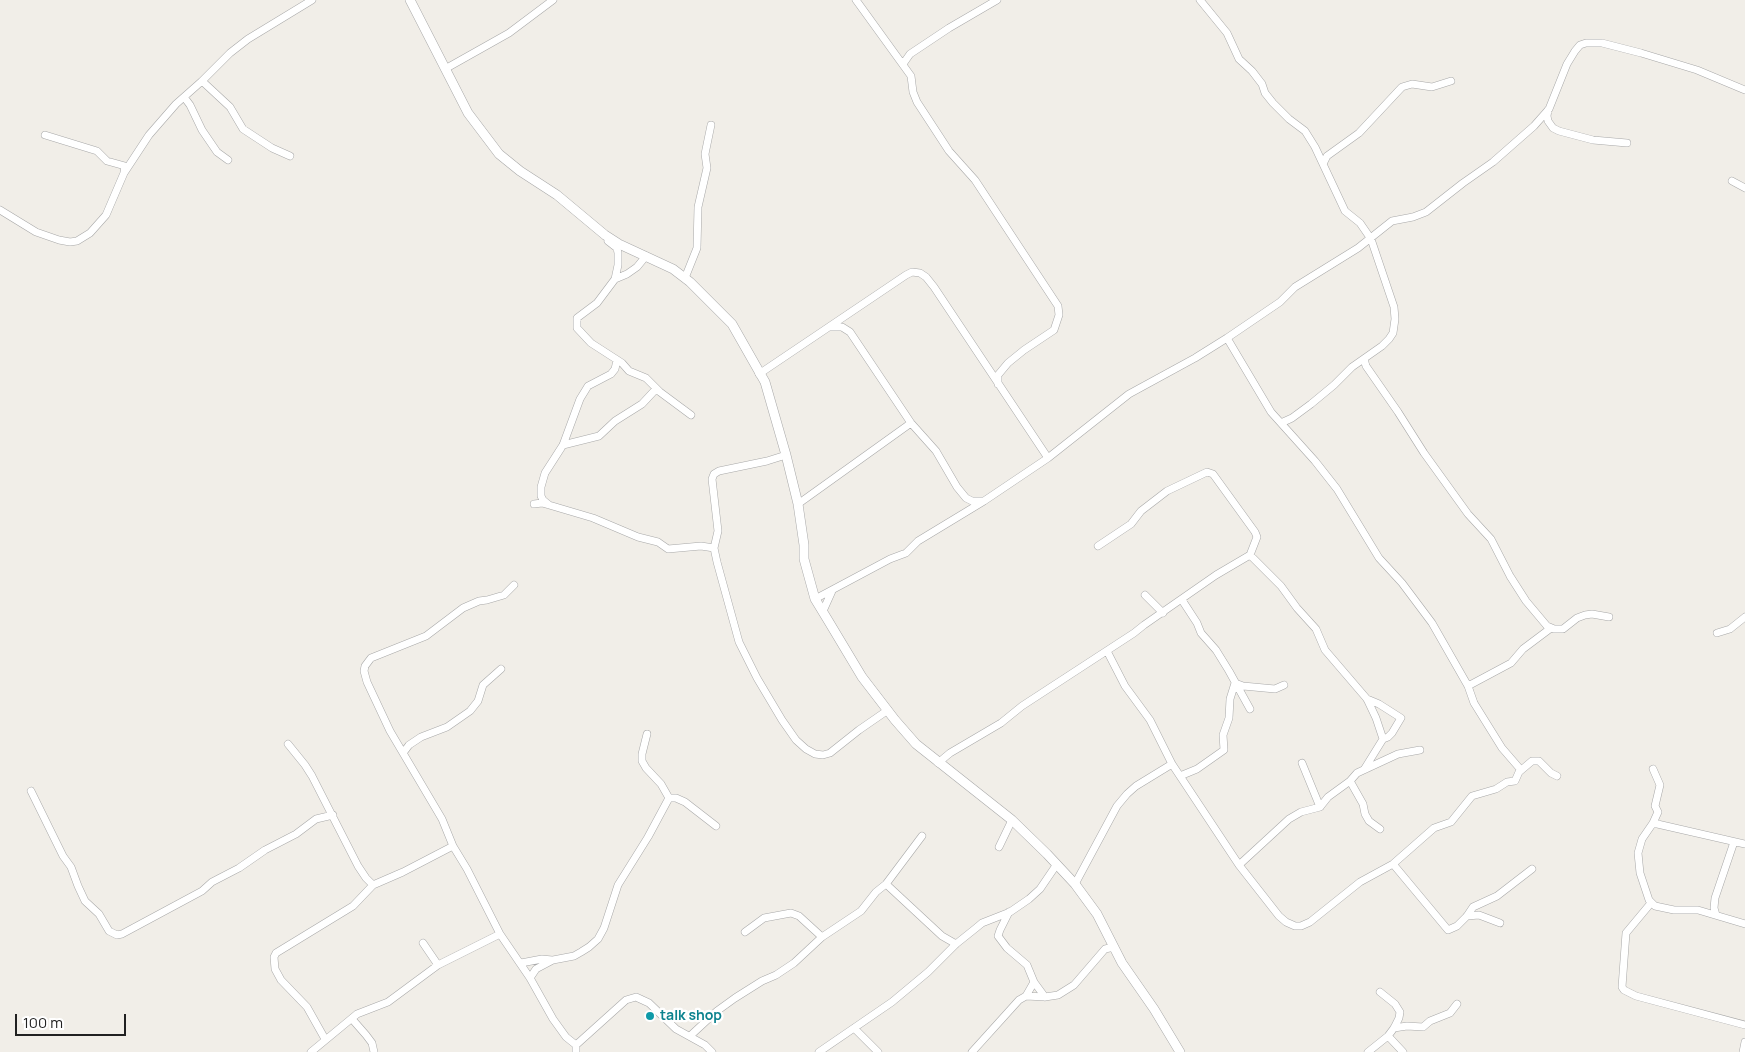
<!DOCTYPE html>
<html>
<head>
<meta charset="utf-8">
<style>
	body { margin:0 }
	#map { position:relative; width:1745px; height:1052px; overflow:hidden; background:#f1eee8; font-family:Manrope,sans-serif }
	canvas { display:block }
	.scale { position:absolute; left:15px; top:1014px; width:111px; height:22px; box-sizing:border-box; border:2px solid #212121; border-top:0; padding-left:6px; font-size:15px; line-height:18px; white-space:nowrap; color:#212121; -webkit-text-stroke:4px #fff; paint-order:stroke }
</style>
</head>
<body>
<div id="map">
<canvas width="1745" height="1052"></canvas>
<div class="scale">100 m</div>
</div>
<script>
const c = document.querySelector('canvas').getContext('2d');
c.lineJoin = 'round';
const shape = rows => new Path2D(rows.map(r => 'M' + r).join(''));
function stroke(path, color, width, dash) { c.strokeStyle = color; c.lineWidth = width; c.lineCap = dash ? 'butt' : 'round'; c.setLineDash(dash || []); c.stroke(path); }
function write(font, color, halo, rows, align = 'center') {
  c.font = font + ' Manrope,sans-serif'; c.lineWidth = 4.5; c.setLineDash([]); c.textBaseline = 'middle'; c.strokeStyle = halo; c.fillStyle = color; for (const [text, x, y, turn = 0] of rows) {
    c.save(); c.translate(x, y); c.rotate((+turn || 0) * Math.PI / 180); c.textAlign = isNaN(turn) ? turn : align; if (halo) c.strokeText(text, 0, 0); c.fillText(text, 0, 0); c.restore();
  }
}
const minor = shape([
	[856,0,911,76,913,92,917,102,949,151,975,180,1058,306,1059,315,1054,330,1024,350,1008,363,998,375,998,384],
	[1200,0,1227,33,1239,59,1252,71,1262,84,1265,93,1273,103,1289,119,1305,131,1315,147,1345,211,1360,223,1371,239,1394,307,1395,319,1393,333,1389,339,1382,346,1352,367,1334,385,1311,404,1292,418,1281,423],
	[903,64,910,54,949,28,997,0],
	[445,69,509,33,553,0],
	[202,81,230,107,243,129,272,148,290,156],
	[184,97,190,105,202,130,217,152,228,160],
	[1548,110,1547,116,1548,121,1553,128,1559,131,1593,140,1627,143],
	[45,135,97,151,107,161,125,166,124,172],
	[1323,164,1327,156,1359,133,1402,87,1412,84,1432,87,1451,81],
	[1732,181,1745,188],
	[0,210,36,232,59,240,70,242,77,241,90,233,106,215,124,173,149,135,176,104,202,81,230,53,248,39,312,0],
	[608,241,617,248,618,253,618,265,615,279,597,303,577,318,577,328,591,343,622,363,629,371,646,378,660,392,691,415],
	[685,278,697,248,698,207,707,168,705,154,711,125],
	[615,279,627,274,637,267,646,256],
	[831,327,842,327,850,332,911,423,936,451,957,487,966,498,972,501,983,501],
	[1227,338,1271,412,1315,461,1337,489,1379,558,1402,583,1432,623,1468,686,1474,703,1502,748,1521,770],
	[1364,359,1366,366,1398,412,1424,453,1468,514,1491,539,1510,576,1526,601,1547,626,1554,629,1563,629,1577,618,1585,615,1592,614,1609,617],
	[617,360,615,369,611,374,588,386,580,399,563,445,545,473,541,487,541,496,543,500,549,505,593,518,638,537,658,542,668,549,701,546,714,548],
	[759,374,906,275,912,272,920,273,926,277,934,287,1048,458],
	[563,445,599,436,615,421,642,404,656,389],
	[786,455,767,461,719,471,714,474,712,479,718,531,714,548,717,562,739,642,757,678,782,720,796,740,806,749,815,754,823,755,830,753,859,730,888,710],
	[534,504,542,503,549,505],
	[798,504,911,423],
	[1250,555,1281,586,1297,608,1316,629,1325,650,1367,699,1376,718,1383,739,1365,768],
	[514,585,504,595,487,600,479,601,463,608,426,636,371,658,365,666,364,671,367,682,390,731,442,819,453,846,467,869,500,934,530,978,553,1019,566,1037,576,1045],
	[1145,595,1163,613],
	[815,599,890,559,906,553,918,541,984,501,1048,458,1129,394,1195,358,1227,338,1280,302,1295,287,1358,248,1392,221,1413,217,1426,212,1463,183,1493,162,1534,126,1549,109,1567,64,1575,51,1580,45,1586,43,1602,43,1641,53,1697,70,1745,90],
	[1182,600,1197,623,1201,633,1216,650,1229,671,1250,709],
	[823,611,832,591],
	[1717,633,1730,629,1745,617],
	[1107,651,1125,686,1150,720,1172,764,1239,865,1279,916,1286,922,1295,926,1301,926,1310,922,1360,882,1393,864,1434,828,1451,822,1472,796,1496,789,1507,782,1515,781,1519,772,1532,761,1539,761,1551,773,1557,776],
	[1468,686,1511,663,1523,649,1551,628],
	[1367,699,1379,704,1401,718,1392,733,1388,737,1383,739],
	[647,734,642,754,642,761,646,768,661,784,669,798,676,798,685,802,716,826],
	[288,744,305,765,312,776,358,866,366,878,373,885],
	[403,753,409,745,421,737,447,727,470,711,478,701,483,685,501,669],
	[938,763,950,753,1001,723,1022,706,1134,633,1144,625,1216,575,1250,555,1257,537,1255,532,1213,474,1207,472,1167,491,1141,511,1131,524,1098,546],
	[1302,763,1320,807],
	[1653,769,1660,785,1655,806,1658,812,1653,823,1642,839,1638,853,1640,873,1649,900,1655,906,1674,910,1698,910,1745,924],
	[1180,776,1197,769,1224,750,1223,735,1229,718,1230,699,1235,683,1243,686,1275,689,1284,685],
	[1350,781,1363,804,1365,814,1369,821,1380,829],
	[31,791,63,856,71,867,78,886,85,901,99,914,109,931,117,935,122,934,202,891,212,882,239,868,265,850,296,834,316,819,333,815],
	[1653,823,1745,844],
	[999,847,1012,820],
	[1393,864,1448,930,1457,926,1467,916,1473,907,1497,896,1532,869],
	[1239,865,1289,819,1301,812,1320,807,1328,797,1350,781,1357,773,1398,754,1420,750],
	[886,884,942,936,956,944],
	[1075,884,1117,806,1127,794,1136,786,1172,764],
	[1651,903,1626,933,1622,987,1624,990,1636,996,1745,1025],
	[1009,912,1000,930,998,936,1007,948,1027,965,1034,982,1045,997],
	[1716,915,1714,908,1715,898,1734,842],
	[1467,916,1479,915,1500,923],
	[745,932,764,918,791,913,799,916,822,937],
	[423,943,438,965],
	[521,963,542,959,552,960],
	[530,978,536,969,553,960,574,956,581,952,589,947,598,939,604,928,618,885,648,837,669,798],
	[1026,996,1045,997,1058,995,1074,985,1105,949,1114,947],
	[352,1019,366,1035,372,1043,374,1052],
	[854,1028,878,1052],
	[1394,1028,1407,1026,1423,1027,1430,1021,1450,1013,1457,1004],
	[690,1036,717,1011,735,998,762,981,776,975,794,963,822,937,861,911,876,892,886,884,922,836],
	[1388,1036,1403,1052],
	[325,1039,307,1007,281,980,275,969,274,957,276,953,353,906,373,885,403,872,453,846],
	[311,1052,357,1014,388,1002,438,965,500,934],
	[576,1052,576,1045,626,1000,636,997,649,1003,676,1029,705,1045,712,1052],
	[819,1052,892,1002,928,972,956,944,976,928,982,923,1010,912,1029,899,1040,889,1057,864],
	[972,1052,1019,1000,1026,996,1034,982],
	[1368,1052,1388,1036,1394,1028,1399,1018,1400,1012,1395,1004,1380,992],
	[1743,1052,1745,1042]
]);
const tertiary = shape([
	[410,0,468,113,499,154,520,171,557,195,605,235,619,244,673,269,690,282,732,324,765,382,786,455,798,504,804,545,804,559,815,599,829,622,862,677,895,720,916,744,1012,820,1047,854,1075,884,1097,914,1122,963,1154,1009,1180,1052]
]);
const markers = [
	[650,1016,5,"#0f9aa8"]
];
const cultureNames = [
	["talk shop",660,1016]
];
stroke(minor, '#a8a8a8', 8);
stroke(tertiary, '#a8a8a8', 10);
stroke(minor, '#fff', 7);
stroke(tertiary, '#fff', 9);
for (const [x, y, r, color] of markers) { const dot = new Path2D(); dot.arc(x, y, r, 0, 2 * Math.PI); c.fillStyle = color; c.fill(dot); stroke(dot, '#fff', 2); }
write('bold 14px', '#0d838f', '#fff', cultureNames, 'left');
</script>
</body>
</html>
